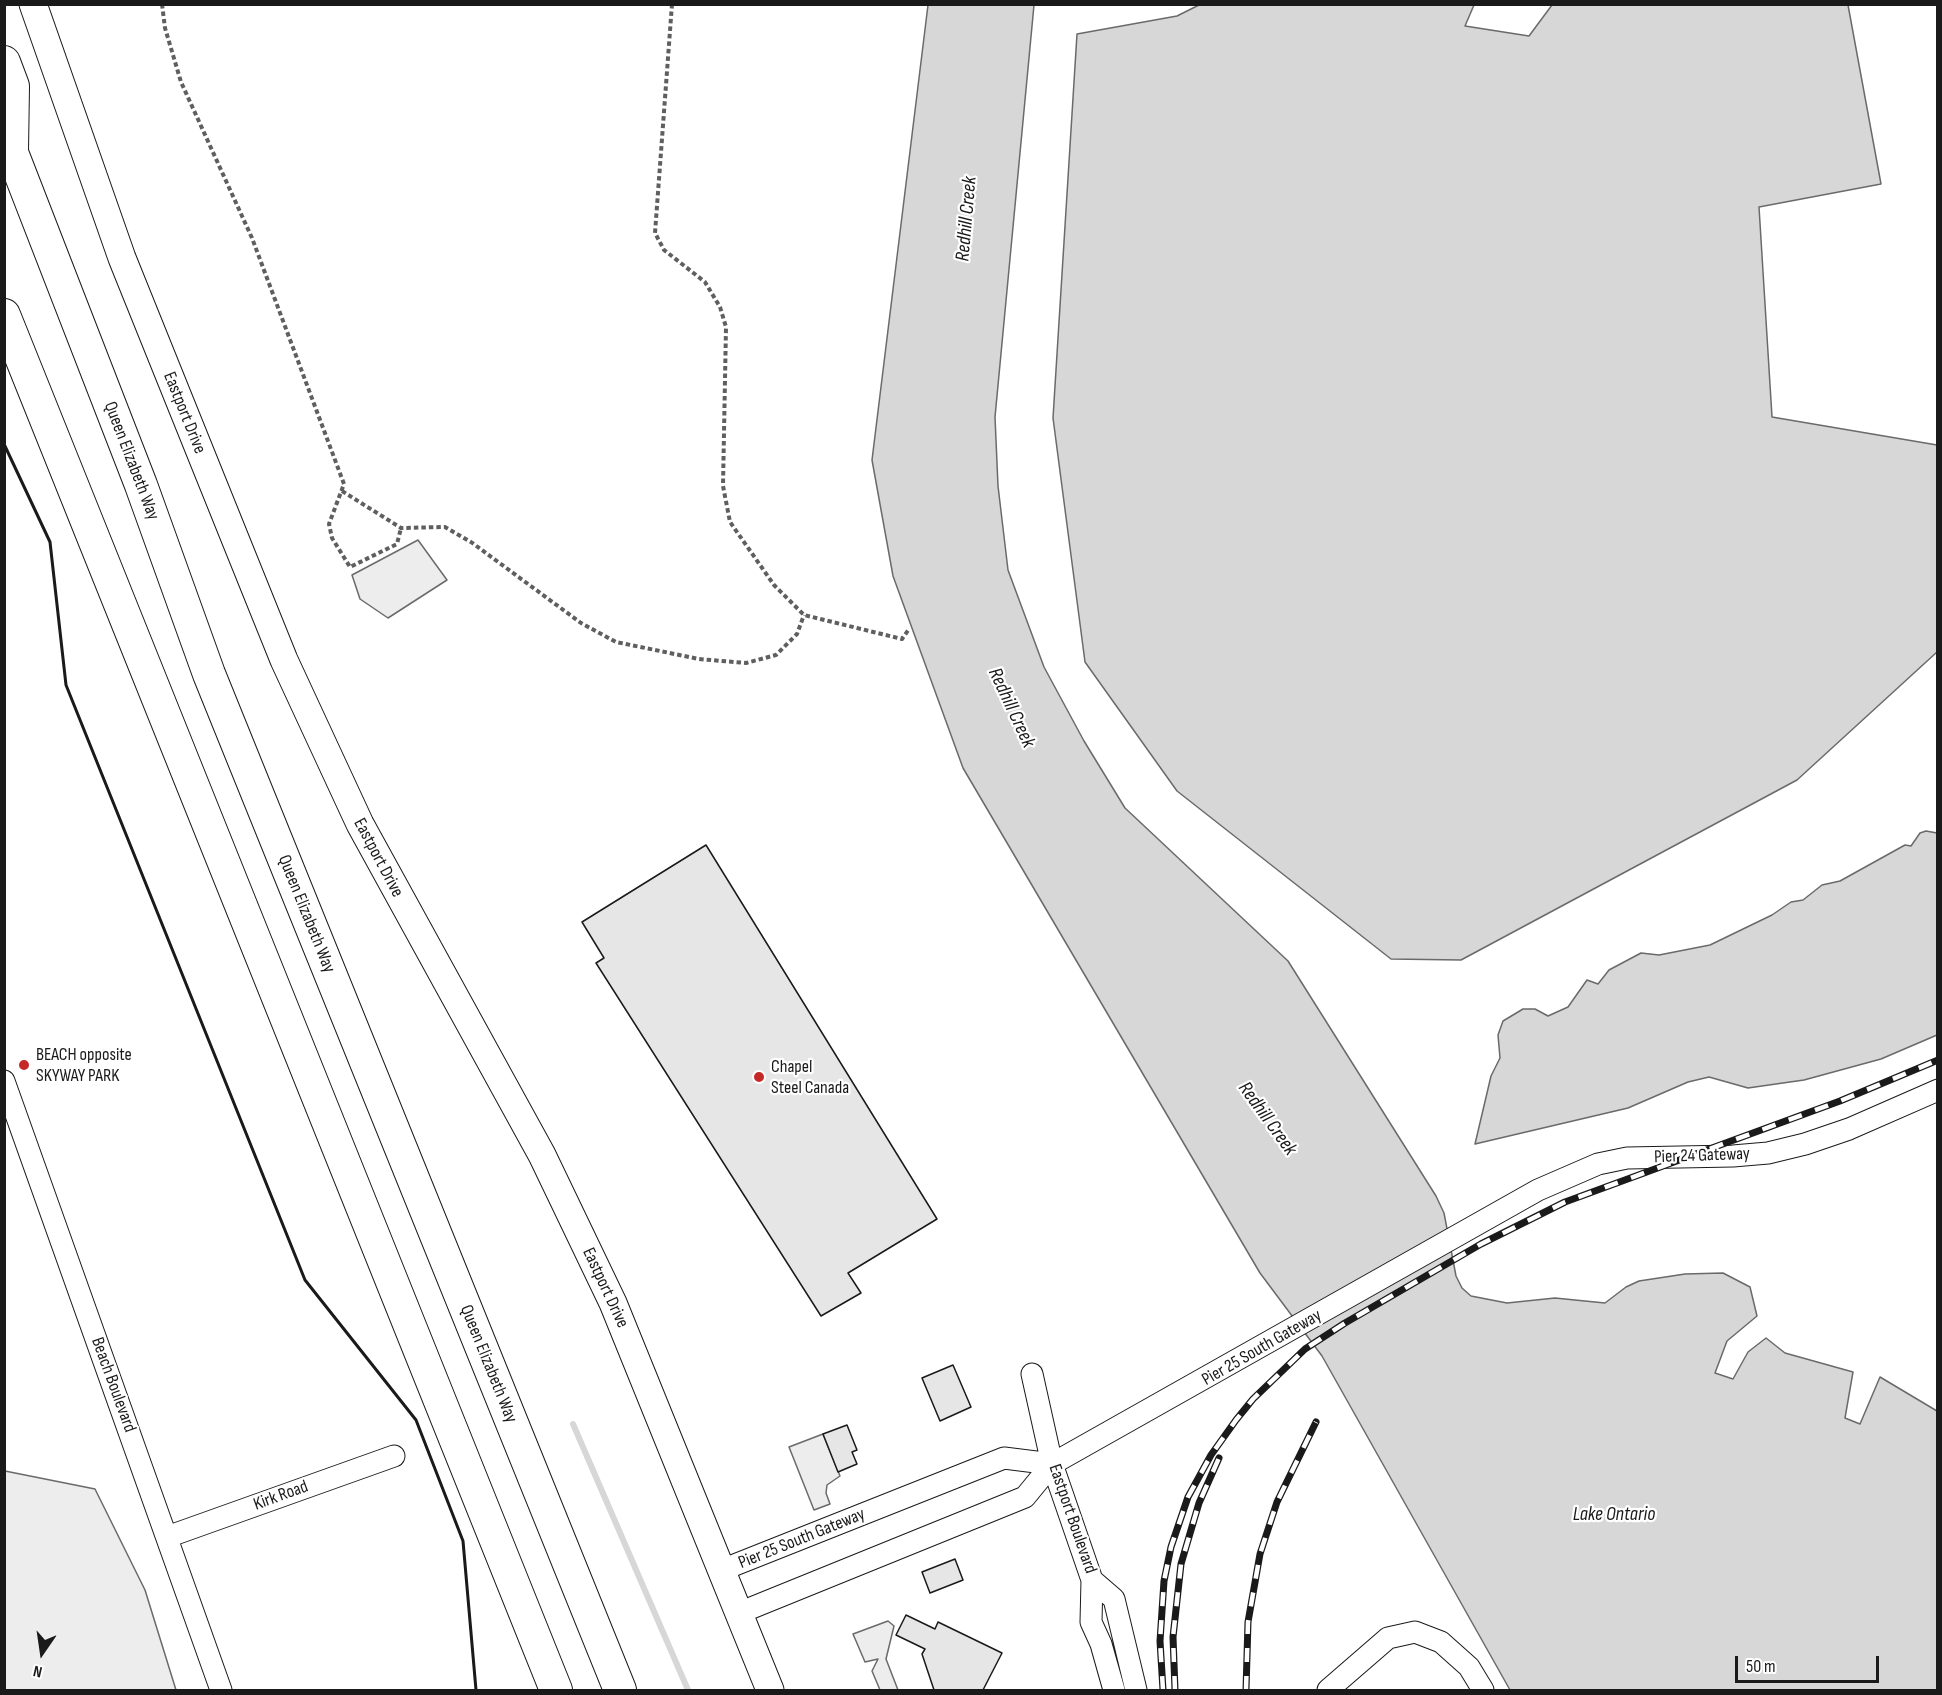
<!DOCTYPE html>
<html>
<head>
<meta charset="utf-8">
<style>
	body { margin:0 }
	#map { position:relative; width:1942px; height:1695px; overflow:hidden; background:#fff; font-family:"Sofia Sans Condensed",sans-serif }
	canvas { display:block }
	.frame { position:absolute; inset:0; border:6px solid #1a1a1a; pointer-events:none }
	.north { position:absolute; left:12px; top:1623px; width:60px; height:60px; -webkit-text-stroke:4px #fff; paint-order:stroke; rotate:193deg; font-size:16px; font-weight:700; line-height:24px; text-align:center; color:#1a1a1a }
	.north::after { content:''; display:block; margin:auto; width:21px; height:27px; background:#1a1a1a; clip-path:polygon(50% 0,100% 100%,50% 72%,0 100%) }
	.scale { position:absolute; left:1735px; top:1656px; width:144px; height:27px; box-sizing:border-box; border:3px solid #1a1a1a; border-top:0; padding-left:8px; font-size:18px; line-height:21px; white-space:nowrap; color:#1a1a1a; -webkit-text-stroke:4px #fff; paint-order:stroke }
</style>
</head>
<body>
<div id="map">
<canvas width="1942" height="1695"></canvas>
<div class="frame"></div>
<div class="north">N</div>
<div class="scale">50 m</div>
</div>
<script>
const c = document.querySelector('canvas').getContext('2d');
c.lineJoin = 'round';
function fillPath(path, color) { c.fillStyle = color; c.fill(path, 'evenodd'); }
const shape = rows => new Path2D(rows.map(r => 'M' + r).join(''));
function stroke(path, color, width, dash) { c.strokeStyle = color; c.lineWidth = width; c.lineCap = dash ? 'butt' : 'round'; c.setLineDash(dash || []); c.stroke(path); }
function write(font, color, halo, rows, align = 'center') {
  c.font = font + ' "Sofia Sans Condensed",sans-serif'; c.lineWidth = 4.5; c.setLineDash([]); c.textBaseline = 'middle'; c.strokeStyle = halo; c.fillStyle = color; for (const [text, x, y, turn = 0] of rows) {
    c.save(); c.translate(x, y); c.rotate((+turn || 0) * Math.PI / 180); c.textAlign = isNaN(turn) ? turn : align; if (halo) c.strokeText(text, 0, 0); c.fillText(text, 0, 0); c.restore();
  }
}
const built = shape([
	[418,540,447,580,388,618,360,599,352,575,418,540],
	[823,1434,840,1476,827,1485,826,1493,830,1504,814,1510,789,1447,823,1434],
	[5,1471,95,1489,145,1590,176,1690,5,1690,5,1471],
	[888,1621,894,1626,886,1659,898,1690,880,1690,872,1671,878,1659,865,1662,853,1634,888,1621]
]);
const water = shape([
	[1201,4,1474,5,1465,26,1529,36,1552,5,1848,5,1881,184,1759,207,1772,417,1937,445,1937,652,1797,780,1461,960,1391,959,1177,791,1085,662,1053,418,1077,34,1177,16,1201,4],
	[928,5,1034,5,995,417,998,486,1008,570,1044,667,1084,741,1125,808,1288,961,1436,1196,1444,1213,1456,1276,1462,1288,1471,1296,1507,1303,1555,1298,1605,1303,1626,1287,1639,1281,1685,1274,1723,1273,1750,1287,1757,1316,1727,1341,1715,1373,1733,1379,1748,1352,1766,1338,1785,1353,1853,1372,1845,1418,1860,1424,1880,1377,1937,1411,1937,1690,1510,1690,1322,1356,1260,1273,963,768,893,576,872,460,928,5],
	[1926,831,1937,833,1937,1035,1881,1059,1804,1080,1748,1088,1709,1077,1688,1082,1628,1108,1475,1144,1491,1076,1500,1058,1498,1035,1503,1021,1523,1009,1535,1009,1548,1016,1568,1007,1587,980,1598,984,1609,970,1641,953,1659,955,1710,945,1772,915,1791,902,1803,900,1822,885,1840,881,1905,845,1911,846,1920,833,1926,831]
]);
const stream = shape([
	[573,1424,688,1690]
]);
const building = shape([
	[706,845,937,1219,848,1273,861,1293,821,1316,596,963,604,958,582,922,706,845],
	[953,1365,971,1407,940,1421,922,1378,953,1365],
	[847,1425,857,1450,852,1452,857,1464,838,1472,823,1434,847,1425],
	[955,1559,963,1580,930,1593,922,1572,955,1559],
	[906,1615,935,1629,938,1622,1002,1653,983,1690,934,1690,922,1654,925,1649,896,1635,906,1615]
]);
const path = shape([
	[162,4,165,28,181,82,252,238,344,484,329,524,332,538,350,567,397,544,401,528],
	[672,4,655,233,664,250,705,282,720,307,726,327,723,486,730,522,774,585,804,615,902,639,909,629],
	[342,491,401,528,445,527,471,542,581,623,616,642,699,659,746,663,776,655,797,634,804,615]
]);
const minor = shape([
	[4,1081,221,1690],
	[1032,1374,1052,1464,1092,1580,1114,1599,1136,1690],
	[167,1537,394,1456],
	[722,1570,1004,1458,1052,1464],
	[1092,1580,1091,1622,1101,1644,1114,1690],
	[739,1613,1025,1497,1052,1464,1538,1190,1598,1164,1627,1158,1733,1156,1768,1153,1805,1144,1849,1129,1938,1090],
	[1328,1690,1388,1638,1415,1632,1441,1642,1469,1667,1483,1690]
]);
const major = shape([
	[33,4,122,258,284,660,360,824,542,1155,613,1303,770,1690]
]);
const highway = shape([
	[4,62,13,86,12,151],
	[4,132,141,485,209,674,620,1690],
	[4,315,556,1690]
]);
const rail = shape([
	[1163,1690,1160,1641,1164,1581,1171,1547,1188,1497,1211,1455,1236,1420,1253,1399,1305,1349,1345,1323,1481,1244,1565,1202,1840,1101,1938,1060],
	[1175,1690,1173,1637,1181,1564,1199,1503,1219,1458],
	[1246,1690,1248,1622,1260,1554,1277,1502,1316,1422]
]);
const wall = shape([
	[4,444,50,542,66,685,305,1280,416,1420,463,1541,476,1690]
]);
const markers = [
	[24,1065,6,"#c62828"],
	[759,1077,6,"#c62828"]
];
const streetNames = [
	["Eastport Drive",184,413,68],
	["Queen Elizabeth Way",131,461,69],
	["Eastport Drive",378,858,62],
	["Queen Elizabeth Way",306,914,68],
	["Pier 24 Gateway",1702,1156,-2],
	["Eastport Drive",605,1288,65],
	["Pier 25 South Gateway",1262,1348,-30],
	["Queen Elizabeth Way",488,1364,68],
	["Beach Boulevard",113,1385,70],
	["Kirk Road",281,1496,-20],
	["Eastport Boulevard",1072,1519,71],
	["Pier 25 South Gateway",802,1539,-22]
];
const poiNames = [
	["BEACH opposite",36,1055],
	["SKYWAY PARK",36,1076],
	["Chapel",771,1067],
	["Steel Canada",771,1088]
];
const waterNames = [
	["Redhill Creek",967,219,-85],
	["Redhill Creek",1011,708,65],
	["Redhill Creek",1267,1119,54],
	["Lake Ontario",1614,1515]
];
fillPath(built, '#ededed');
stroke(built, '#6a6a6a', 1.5);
fillPath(water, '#d7d7d7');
stroke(water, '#6a6a6a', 1.5);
stroke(stream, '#d7d7d7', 6);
fillPath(building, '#e6e6e6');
stroke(building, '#1a1a1a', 1.5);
stroke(minor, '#1a1a1a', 23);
stroke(major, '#1a1a1a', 29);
stroke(highway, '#1a1a1a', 34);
stroke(path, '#5f5f5f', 4, [4.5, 3]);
stroke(minor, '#fff', 21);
stroke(major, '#fff', 27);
stroke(highway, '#fff', 32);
stroke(rail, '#1a1a1a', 7);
stroke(rail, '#fff', 4.5, [14]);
stroke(wall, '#1a1a1a', 3);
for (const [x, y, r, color] of markers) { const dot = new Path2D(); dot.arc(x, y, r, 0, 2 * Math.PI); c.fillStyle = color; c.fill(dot); stroke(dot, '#fff', 2); }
write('18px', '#1a1a1a', '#fff', streetNames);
write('18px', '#1a1a1a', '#fff', poiNames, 'left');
write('italic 20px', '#1a1a1a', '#fff', waterNames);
</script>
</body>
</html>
